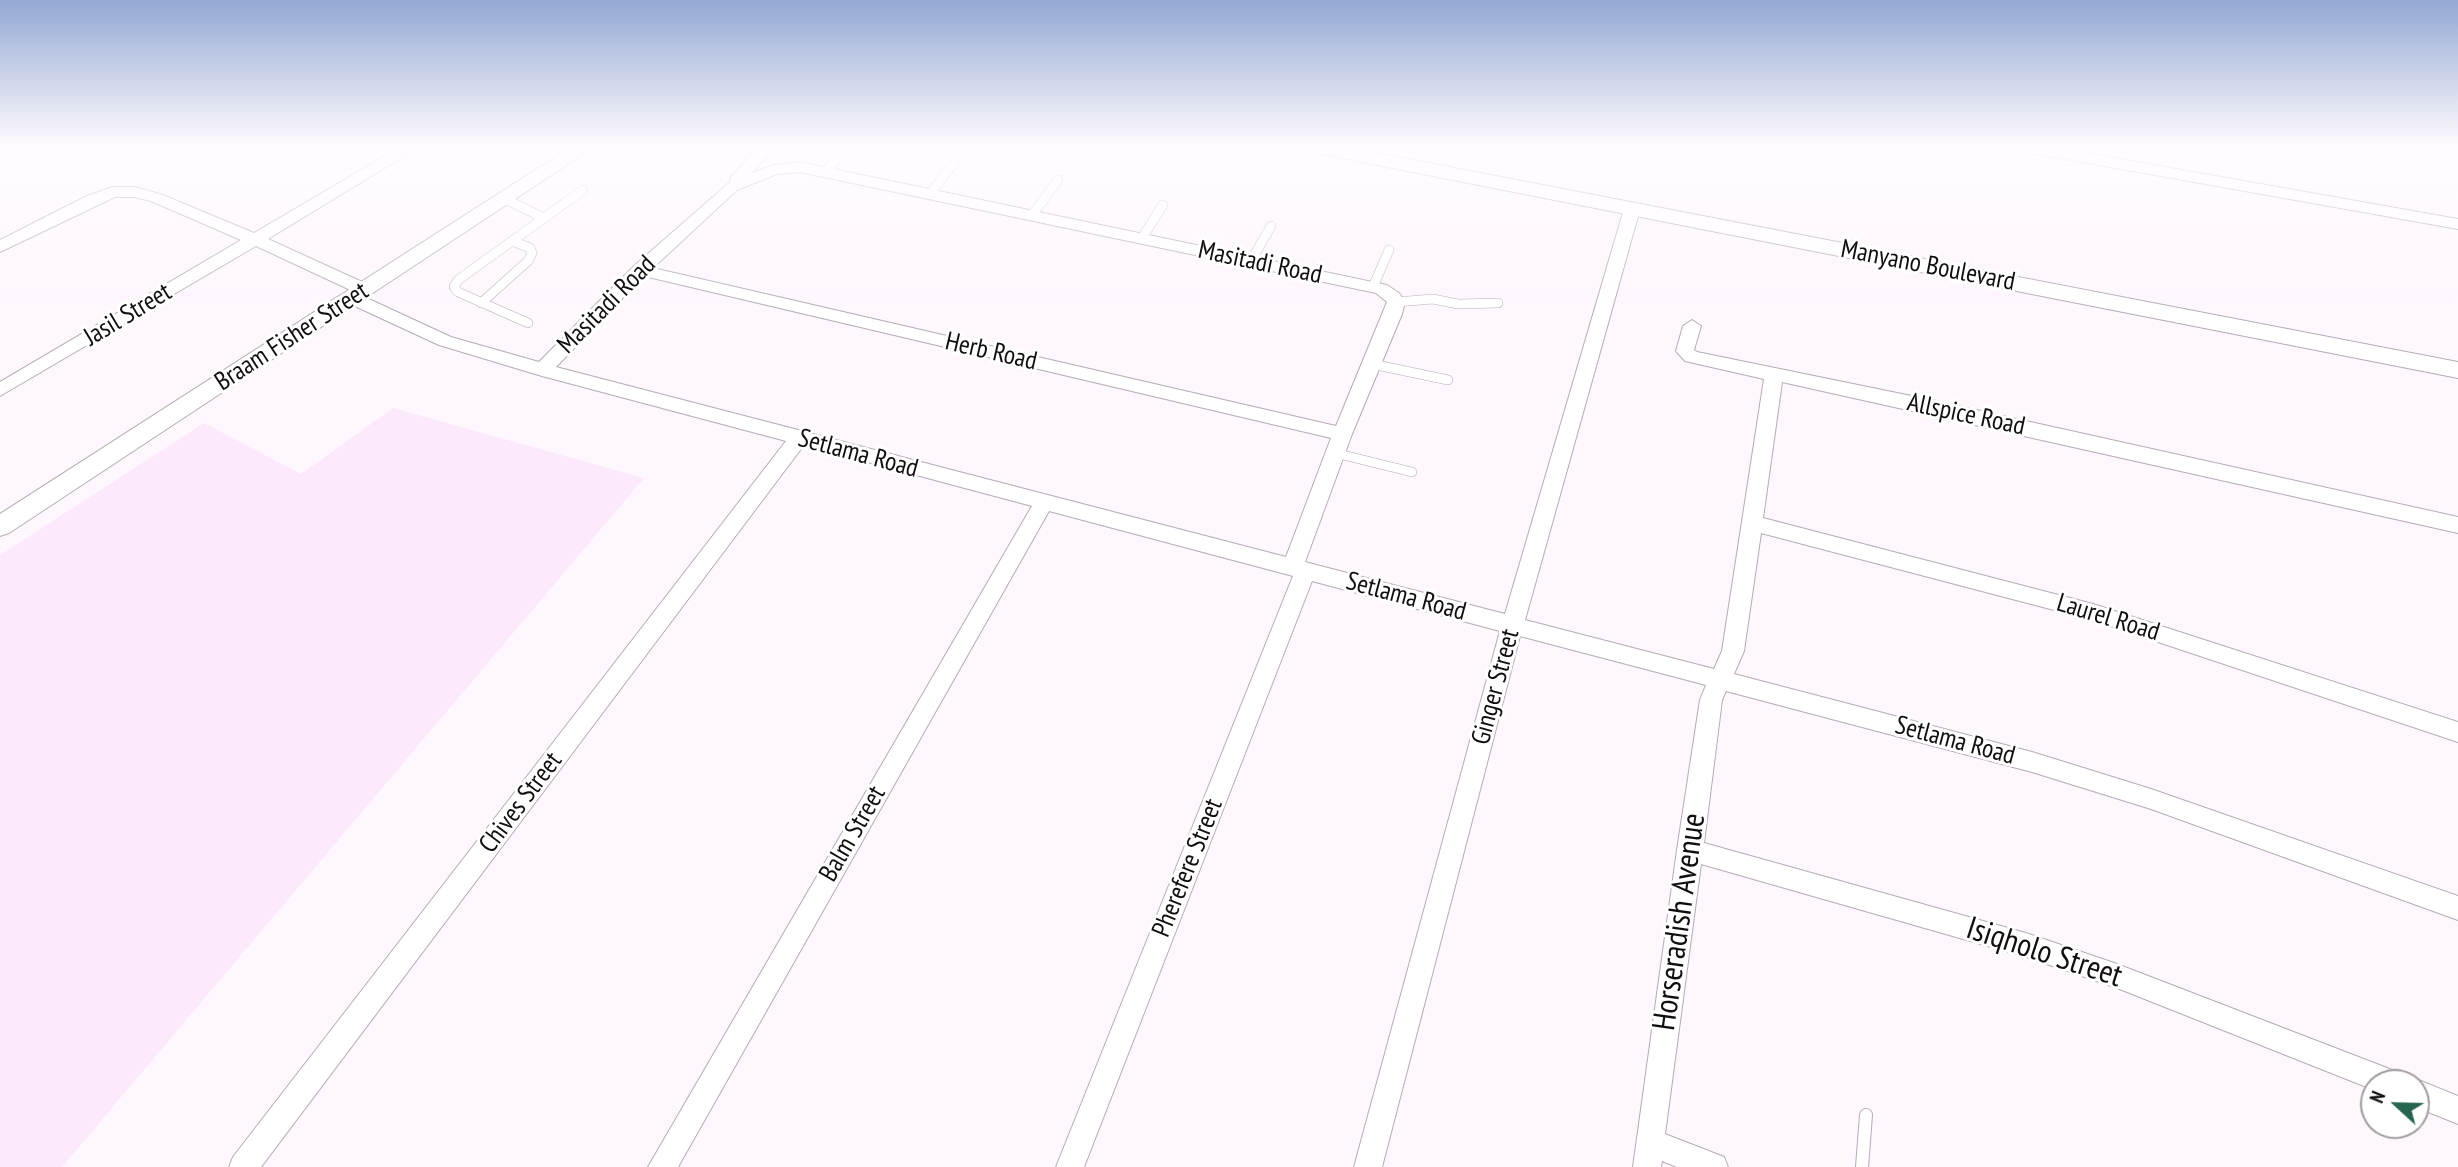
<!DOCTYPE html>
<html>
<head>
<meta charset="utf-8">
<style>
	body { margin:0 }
	#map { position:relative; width:2458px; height:1167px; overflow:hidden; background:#fef7fe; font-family:"PT Sans Narrow",sans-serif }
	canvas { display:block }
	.north { position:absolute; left:2360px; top:1069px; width:70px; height:70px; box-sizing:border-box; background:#fff; border:2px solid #a09ea0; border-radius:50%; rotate:292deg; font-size:19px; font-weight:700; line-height:28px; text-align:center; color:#110d11 }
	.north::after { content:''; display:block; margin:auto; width:24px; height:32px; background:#286550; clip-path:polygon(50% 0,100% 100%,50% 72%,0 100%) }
</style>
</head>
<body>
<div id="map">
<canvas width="2458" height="1167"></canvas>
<div class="north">N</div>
</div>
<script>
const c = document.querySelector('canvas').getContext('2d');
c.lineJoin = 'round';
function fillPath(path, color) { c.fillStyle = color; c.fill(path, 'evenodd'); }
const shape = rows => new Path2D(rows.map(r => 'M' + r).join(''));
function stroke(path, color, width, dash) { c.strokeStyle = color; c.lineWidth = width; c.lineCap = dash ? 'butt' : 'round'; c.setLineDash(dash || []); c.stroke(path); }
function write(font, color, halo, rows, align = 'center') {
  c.font = font + ' "PT Sans Narrow",sans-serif'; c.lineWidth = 6; c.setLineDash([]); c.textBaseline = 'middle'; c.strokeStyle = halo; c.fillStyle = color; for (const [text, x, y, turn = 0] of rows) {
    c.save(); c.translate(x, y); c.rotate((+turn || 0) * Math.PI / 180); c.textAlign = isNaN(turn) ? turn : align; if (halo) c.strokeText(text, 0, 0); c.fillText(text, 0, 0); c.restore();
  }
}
const built = shape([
	[393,408,644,478,62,1167,0,1167,0,555,204,423,301,474]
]);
const serviceFar1 = shape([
	[825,172,848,147],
	[930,194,957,159],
	[505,199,544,218,583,190],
	[1032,215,1058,180],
	[1142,238,1163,205],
	[1251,261,1271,226],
	[1373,287,1389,250],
	[1396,302,1433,299,1458,304,1498,303],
	[481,303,528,261,532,253,530,248,512,241],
	[528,323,458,292,454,287,458,280,544,218],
	[1372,364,1448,380],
	[1335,453,1412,472]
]);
const service = shape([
	[1862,1167,1866,1115]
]);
const minor = shape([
	[400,147,419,147,268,239,371,286,374,290,371,294,359,294,256,246,0,396,0,382,241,240,151,201,134,197,115,197,0,252,0,240,87,196,113,187,135,187,163,195,254,233,400,147],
	[758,147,775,147,752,173,774,165,800,162,1387,285,1399,293,1405,302,1402,314,1352,434,1305,562,1505,614,1624,209,1626,206,1638,206,1640,209,1525,620,1714,669,1722,651,1764,379,1685,361,1676,351,1683,326,1692,320,1701,326,1694,350,1697,352,1936,401,2458,517,2458,533,1782,382,1763,518,2093,604,2458,722,2458,742,2092,620,1761,533,1744,651,1734,674,2032,752,2151,789,2458,896,2458,920,2151,809,2032,772,1726,691,1722,700,1704,843,2026,933,2117,964,2400,1073,2404,1083,2374,1083,2374,1090,2117,988,2026,957,1701,864,1665,1134,1724,1157,1728,1167,1677,1167,1662,1161,1661,1167,1633,1167,1677,850,1700,700,1706,685,1520,636,1382,1167,1354,1167,1500,631,1312,581,1084,1167,1056,1167,1293,576,1049,511,678,1167,648,1167,1032,506,804,445,261,1167,229,1167,233,1157,786,441,542,376,439,345,346,302,343,298,352,292,358,294,451,337,539,362,634,266,730,182,731,177,758,147],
	[800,172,1376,293,1387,302,1336,426,653,268,737,190,777,174,800,172],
	[644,276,1331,438,1286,557,556,367,644,276],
	[2018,147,2052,147,2458,219,2458,229,2026,152,2018,147],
	[2416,1079,2458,1096,2458,1124,2416,1107,2416,1083,2407,1083,2416,1079]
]);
const tertiary = shape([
	[571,147,594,147,9,533,0,536,0,514,571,147],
	[1306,147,1346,147,2458,362,2458,378,1316,153,1306,147]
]);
const streetNames = [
	["Masitadi Road",1260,263,12],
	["Manyano Boulevard",1928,266,11],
	["Masitadi Road",607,305,-45],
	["Jasil Street",128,315,-31],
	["Braam Fisher Street",292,337,-33],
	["Herb Road",991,352,13],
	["Allspice Road",1966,415,12],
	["Setlama Road",858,454,15],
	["Setlama Road",1406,597,15],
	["Laurel Road",2108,618,17],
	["Ginger Street",1496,687,-75],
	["Setlama Road",1955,741,15],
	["Chives Street",521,803,-53],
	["Balm Street",853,834,-60],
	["Pherefere Street",1188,868,-68]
];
const nearStreetnames = [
	["Horseradish Avenue",1680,922,-82],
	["Isiqholo Street",2044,953,18]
];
fillPath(built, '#fce9fc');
stroke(serviceFar1, '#b6aab6', 10);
stroke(service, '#b6aab6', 14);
stroke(minor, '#b6aab6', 2);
stroke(tertiary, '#b6aab6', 2);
stroke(serviceFar1, '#fff', 9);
stroke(service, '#fff', 12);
fillPath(minor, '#fff');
fillPath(tertiary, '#fff');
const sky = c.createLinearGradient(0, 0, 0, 310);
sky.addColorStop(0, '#93a8d3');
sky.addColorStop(0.47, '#fffbff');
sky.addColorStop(1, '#fffbff00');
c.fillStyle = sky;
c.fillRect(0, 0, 2458, 310);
write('26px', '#110d11', '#fff', streetNames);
write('32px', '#110d11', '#fff', nearStreetnames);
</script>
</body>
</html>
